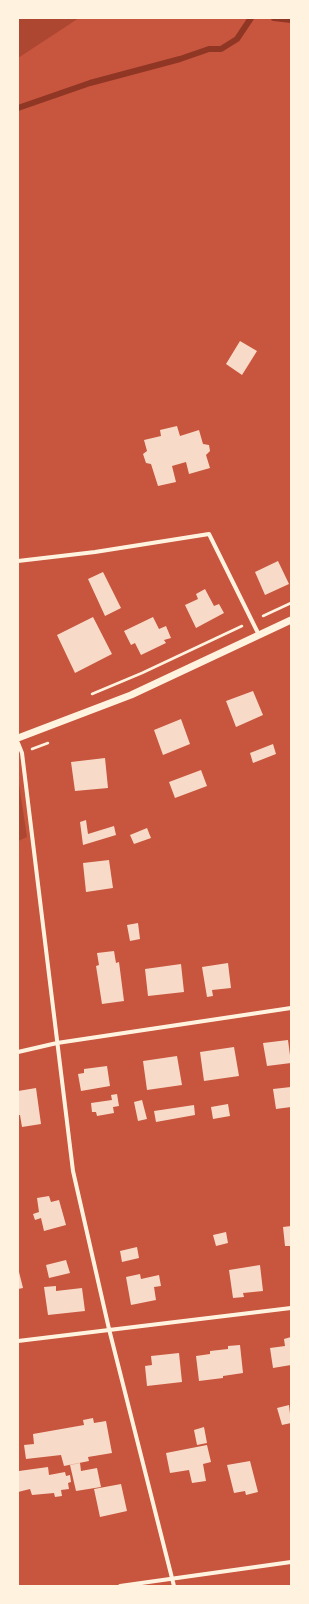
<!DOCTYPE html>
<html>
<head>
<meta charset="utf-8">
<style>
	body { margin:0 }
	#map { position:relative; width:309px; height:1604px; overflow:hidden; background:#c8553d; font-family:"Roboto Serif",serif }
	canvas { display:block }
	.frame { position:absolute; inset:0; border:19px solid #fff3e0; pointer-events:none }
</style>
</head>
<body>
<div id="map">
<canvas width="309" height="1604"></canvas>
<div class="frame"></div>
</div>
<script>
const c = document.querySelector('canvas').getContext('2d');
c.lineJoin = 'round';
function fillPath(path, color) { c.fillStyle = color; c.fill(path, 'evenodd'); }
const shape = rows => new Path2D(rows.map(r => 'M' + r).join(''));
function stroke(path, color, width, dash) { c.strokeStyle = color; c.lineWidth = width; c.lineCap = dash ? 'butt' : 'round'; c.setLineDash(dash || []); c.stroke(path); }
const green = shape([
	[18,18,79,18,18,58],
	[18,778,27,837,18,841]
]);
const stream = shape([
	[274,18,291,20],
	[18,108,90,83,180,59,209,49,221,49,237,39,251,18]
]);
const building = shape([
	[240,341,257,351,242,375,226,364],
	[177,426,180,436,199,430,203,444,209,445,210,451,206,455,210,468,189,474,186,462,172,466,176,482,158,486,151,464,146,463,143,454,147,451,144,440,161,436,160,430],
	[278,561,289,584,265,595,255,572],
	[103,572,121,608,105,616,88,579],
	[205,589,214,606,219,604,224,613,196,628,185,605,198,599,196,594],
	[93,617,112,654,75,673,57,635],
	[153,617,159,629,166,626,171,638,164,640,166,643,141,655,135,643,131,645,124,631],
	[253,691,263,715,236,727,226,701],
	[181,719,190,744,163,755,154,730],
	[273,744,276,754,253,763,250,753],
	[105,758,108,788,75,791,71,762],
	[201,770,207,786,175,798,169,782],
	[86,820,88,834,114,826,116,835,83,845,80,822],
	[147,828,151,838,134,844,130,835],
	[109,860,113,888,86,892,83,863],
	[138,923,140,939,130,941,127,925],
	[114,951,116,963,119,962,124,1001,102,1004,96,966,99,965,97,953],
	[228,963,231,988,212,990,213,996,207,997,202,967],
	[181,964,184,992,148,996,145,969],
	[288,1040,291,1063,267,1066,263,1043],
	[234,1047,239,1076,204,1081,200,1052],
	[177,1056,182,1085,147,1090,143,1061],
	[107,1066,110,1086,81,1091,78,1074,84,1073,84,1069],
	[291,1087,291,1107,276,1109,273,1089],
	[36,1088,41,1124,22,1127,20,1115,18,1115,18,1091],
	[117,1094,119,1106,113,1107,114,1113,97,1116,96,1112,92,1112,91,1103,112,1100,111,1095],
	[142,1100,147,1119,138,1121,134,1102],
	[228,1104,230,1116,213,1119,211,1107],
	[194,1105,195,1115,156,1122,154,1111],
	[49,1196,51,1202,59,1200,66,1225,44,1231,41,1218,35,1220,33,1214,39,1212,37,1198],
	[291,1226,291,1246,285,1246,283,1227],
	[226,1232,228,1243,216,1246,213,1235],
	[137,1247,139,1258,122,1262,120,1251],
	[66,1260,70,1273,49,1278,46,1265],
	[260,1265,263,1291,243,1293,244,1297,233,1298,229,1270],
	[18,1268,23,1288,18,1289],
	[140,1274,141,1279,159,1275,161,1286,154,1287,156,1300,131,1305,126,1277],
	[56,1286,56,1291,82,1288,85,1311,48,1315,44,1287],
	[291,1337,291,1365,273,1368,270,1348,285,1346,284,1339],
	[240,1345,243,1373,223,1376,223,1378,199,1381,196,1356,210,1354,210,1351,228,1349,228,1346],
	[179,1353,182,1382,147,1386,145,1366,152,1365,151,1356],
	[289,1405,291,1423,282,1425,277,1408],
	[93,1418,94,1423,106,1421,112,1453,88,1457,89,1461,64,1466,61,1455,26,1459,24,1445,34,1444,33,1434,84,1425,83,1420],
	[204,1427,207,1443,197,1445,194,1430],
	[207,1445,211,1462,203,1464,206,1481,192,1483,189,1470,170,1473,166,1453],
	[250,1461,258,1492,246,1495,245,1491,234,1493,227,1465],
	[80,1463,81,1471,97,1468,101,1487,76,1491,70,1465],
	[48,1467,49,1475,65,1472,66,1476,70,1475,71,1482,68,1483,69,1489,61,1490,62,1496,55,1497,54,1493,32,1495,30,1489,18,1492,19,1471],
	[121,1484,127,1511,100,1517,94,1489]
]);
const path = shape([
	[263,616,291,603],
	[92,694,142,673,242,626],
	[32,749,48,743]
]);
const minor = shape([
	[18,561,95,552,209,534,259,635],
	[18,743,22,753,73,1171,109,1329,174,1586],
	[18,1052,57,1043,291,1008],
	[18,1341,291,1308],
	[120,1586,291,1562]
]);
const tertiary = shape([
	[18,738,131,695,291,620]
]);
fillPath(green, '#ae4732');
stroke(stream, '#8f3625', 6);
fillPath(building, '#f7dbc8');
stroke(path, '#fff3e0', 2.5);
stroke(minor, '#fff3e0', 4);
stroke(tertiary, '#fff3e0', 7);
</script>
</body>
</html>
